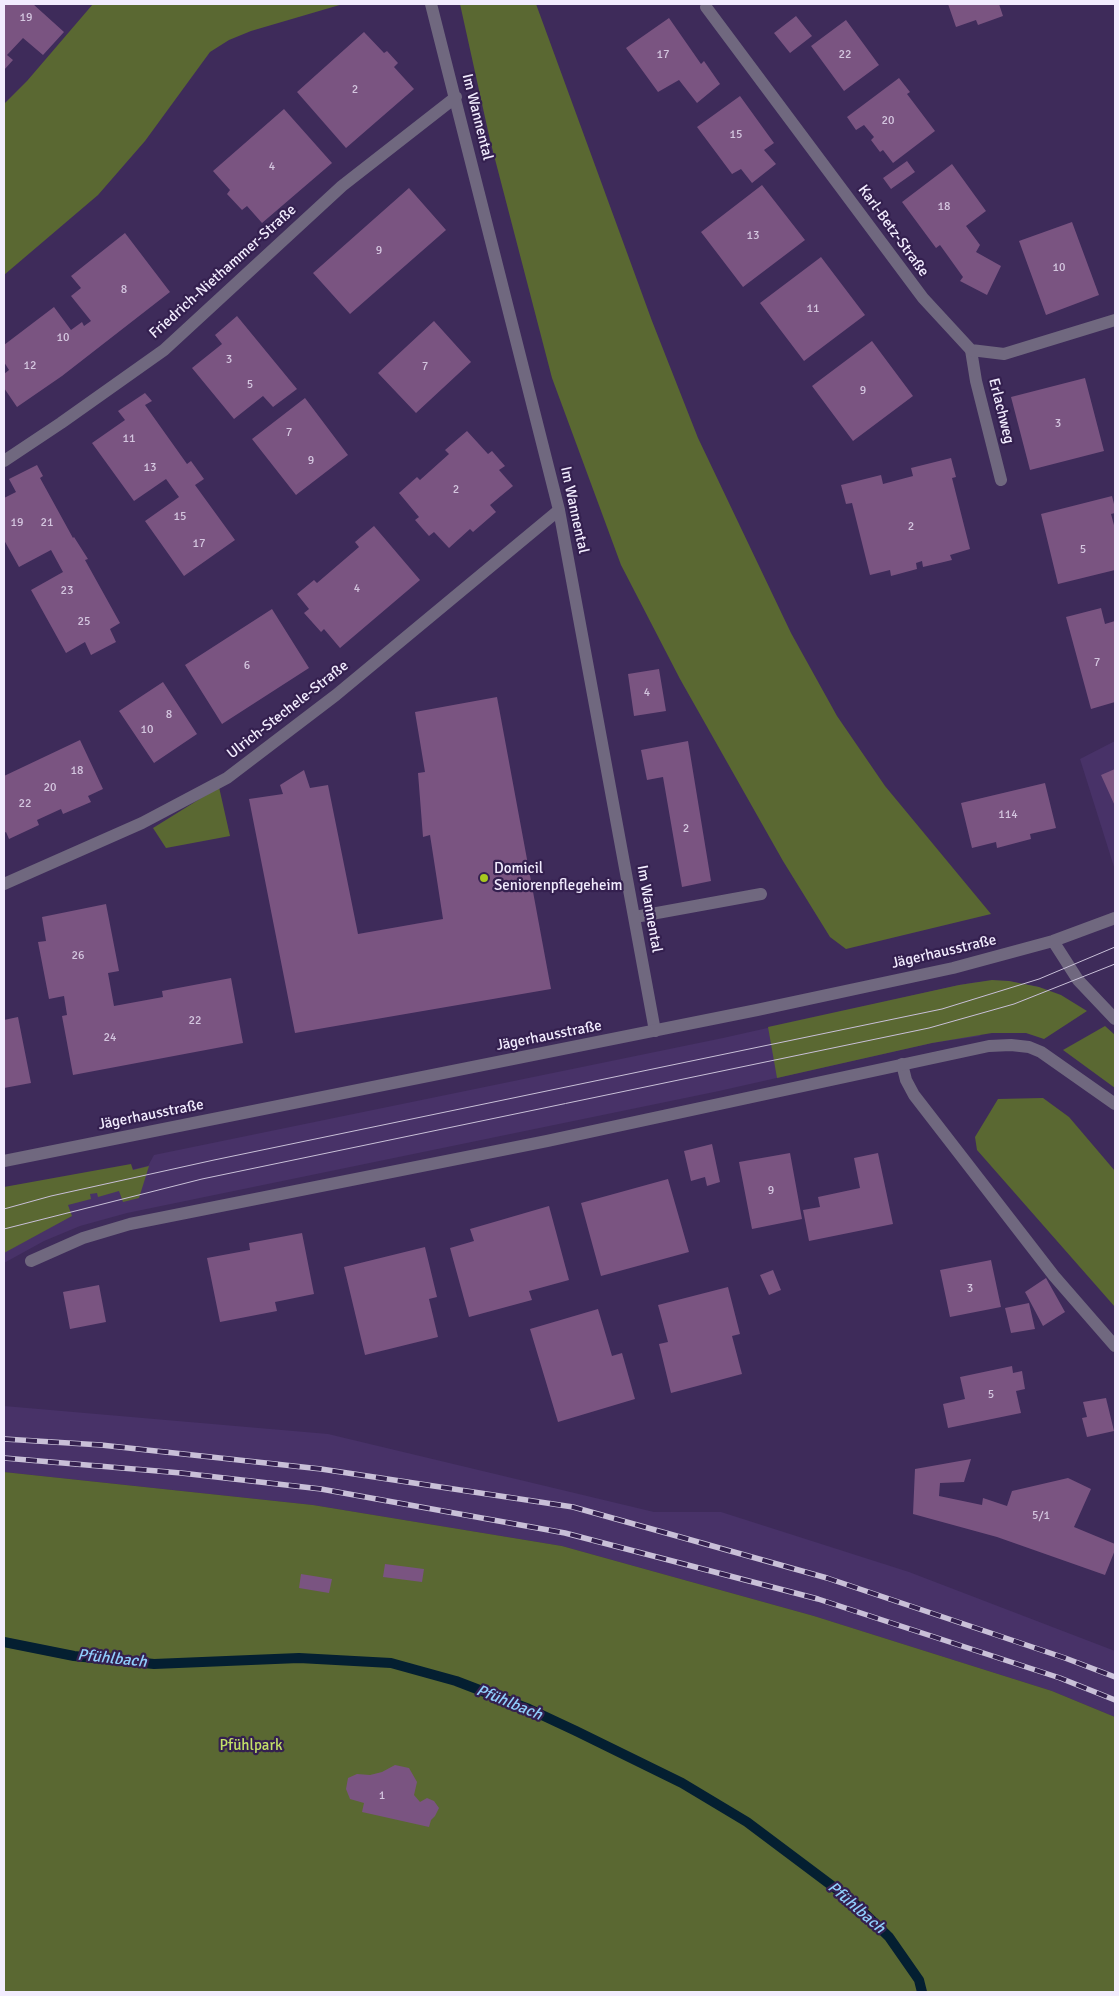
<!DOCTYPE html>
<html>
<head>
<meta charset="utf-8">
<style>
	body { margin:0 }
	#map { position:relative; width:1119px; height:1996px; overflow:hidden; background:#3e2b5a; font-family:Signika,sans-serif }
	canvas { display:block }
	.frame { position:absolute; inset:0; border:5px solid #f2ecfe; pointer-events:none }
</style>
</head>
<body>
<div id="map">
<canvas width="1119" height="1996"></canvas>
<div class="frame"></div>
</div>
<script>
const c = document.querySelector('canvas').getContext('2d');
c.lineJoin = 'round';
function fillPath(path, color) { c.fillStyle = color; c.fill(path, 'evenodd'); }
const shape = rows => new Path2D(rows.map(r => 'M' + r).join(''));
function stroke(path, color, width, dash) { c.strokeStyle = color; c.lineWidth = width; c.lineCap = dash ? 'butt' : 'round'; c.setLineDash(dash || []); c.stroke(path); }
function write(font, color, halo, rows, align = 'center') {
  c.font = font + ' Signika,sans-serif'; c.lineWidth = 4.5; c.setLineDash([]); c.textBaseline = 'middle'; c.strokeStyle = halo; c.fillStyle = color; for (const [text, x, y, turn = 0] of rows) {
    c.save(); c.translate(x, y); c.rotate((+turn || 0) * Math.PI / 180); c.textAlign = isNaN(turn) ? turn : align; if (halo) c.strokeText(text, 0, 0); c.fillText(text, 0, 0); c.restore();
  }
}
const built = shape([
	[1115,741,1115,870,1080,759],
	[1009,981,1039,987,977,1033,981,1036,932,1043,719,1091,127,1213,80,1226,44,1241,4,1263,4,1197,148,1166,154,1155,723,1038,959,985,977,982],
	[4,1406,328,1434,654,1512,721,1512,909,1572,1115,1651,1115,1717,1052,1691,814,1616,562,1546,313,1505,4,1472]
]);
const green = shape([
	[93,4,343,4,251,31,229,40,210,52,145,141,98,195,4,275,4,104,27,81],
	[460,4,536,4,652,321,698,438,791,633,837,716,885,786,991,914,846,949,830,937,783,861,680,679,621,565,552,378,490,140],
	[219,787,230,836,166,848,153,828],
	[992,980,1009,981,1039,987,1061,995,1087,1011,1044,1039,1026,1033,992,1033,932,1043,777,1078,768,1027,959,985],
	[1105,1026,1115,1035,1115,1088,1063,1050],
	[1043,1098,1069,1117,1115,1171,1115,1307,977,1150,975,1137,998,1099],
	[131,1164,133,1170,149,1166,139,1198,123,1202,119,1191,98,1197,97,1193,90,1194,91,1199,68,1205,72,1216,4,1253,4,1187],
	[4,1472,313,1505,562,1546,814,1616,1052,1691,1115,1717,1115,1992,4,1992]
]);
const stream = shape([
	[4,1642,74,1656,154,1664,299,1658,391,1663,456,1681,529,1709,576,1731,682,1783,747,1822,851,1900,889,1937,919,1980,922,1992]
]);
const building = shape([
	[4,4,33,4,64,32,43,55,23,38,7,55,13,60,4,70],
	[948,4,999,4,1003,16,978,25,976,20,956,27],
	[796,16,812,36,790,53,774,33],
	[669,18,701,64,704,61,720,84,697,103,679,80,658,92,626,48],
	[846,20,879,65,844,91,811,46],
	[364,32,384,53,387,51,398,63,394,67,414,89,346,148,297,92],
	[899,78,910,92,907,94,935,131,893,163,883,150,880,152,871,140,874,137,864,125,856,130,847,117],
	[740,96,774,143,764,150,776,164,752,183,741,169,732,174,697,127],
	[284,109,332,163,262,223,247,206,242,210,227,194,230,190,213,171],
	[907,161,915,172,891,189,883,178],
	[952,164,986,211,966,226,980,245,976,252,1001,266,987,295,960,281,963,277,940,245,936,248,902,202],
	[762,185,805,240,743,287,701,232],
	[409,188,446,230,350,314,313,273],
	[1072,222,1099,295,1046,315,1019,241],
	[125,233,170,292,62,376,17,407,4,388,4,374,9,370,4,362,4,345,54,307,71,330,82,322,84,326,91,321,71,296,81,288,71,276],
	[821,257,865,315,804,361,760,303],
	[237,316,297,389,273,407,263,396,234,419,192,368,222,344,215,335],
	[434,321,471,362,416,413,378,373],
	[872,341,913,396,853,441,812,386],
	[1085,378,1104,451,1030,470,1011,397],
	[145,393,152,401,145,405,187,464,191,461,204,479,195,485,235,540,184,576,145,521,179,497,166,479,134,501,92,443,125,420,118,411],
	[305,398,348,455,296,495,252,439],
	[467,431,488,454,492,451,505,466,499,470,513,486,490,505,496,512,473,532,470,529,449,548,434,532,429,536,415,520,419,517,399,493,417,477,420,480,449,454,445,450],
	[951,458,956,477,952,478,970,549,950,555,952,560,923,567,922,561,916,563,917,569,891,576,890,570,870,575,852,503,846,504,841,485,881,475,883,484,913,476,911,468],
	[37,465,43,476,40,478,73,538,74,537,88,559,85,560,120,623,110,629,116,642,91,655,85,642,66,653,31,590,63,572,51,550,19,567,4,540,4,498,16,492,9,479],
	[1112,496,1115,508,1115,513,1111,514,1115,529,1115,570,1058,584,1041,514],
	[374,526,420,580,340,648,324,629,321,632,304,613,309,609,297,594,314,580,317,583,359,547,355,542],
	[1101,608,1105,624,1115,621,1115,702,1091,709,1066,617],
	[272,609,309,668,222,724,185,665],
	[659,669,666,711,634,716,628,674],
	[163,682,197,734,154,763,119,711],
	[497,697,551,989,295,1033,249,799,283,794,280,785,304,770,310,788,328,785,358,934,443,919,430,835,423,837,418,773,425,772,415,712],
	[80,740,103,789,88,796,91,802,63,814,61,809,37,820,39,825,9,839,6,832,4,833,4,776],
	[688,741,711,881,682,887,663,777,647,780,641,750],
	[1115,769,1115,806,1101,775],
	[1045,783,1056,828,1030,834,1031,839,997,848,996,842,972,848,961,803],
	[106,904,119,971,108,973,114,1006,163,997,162,991,231,978,243,1043,73,1075,62,1016,67,1015,64,996,49,999,38,942,46,941,42,917],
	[18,1017,31,1083,4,1088,4,1020],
	[712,1144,720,1182,707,1186,705,1177,691,1181,684,1151],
	[790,1153,802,1219,752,1229,739,1162],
	[878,1153,893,1224,809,1241,803,1210,820,1207,818,1197,860,1188,854,1158],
	[668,1179,689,1252,601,1276,581,1203],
	[549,1206,569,1280,529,1291,532,1300,469,1317,450,1248,474,1241,470,1229],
	[302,1233,314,1294,275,1302,277,1311,220,1322,207,1258,250,1250,249,1243],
	[425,1247,437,1297,429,1299,438,1337,365,1355,344,1267],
	[991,1260,1001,1307,950,1317,940,1270],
	[773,1270,781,1290,769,1295,760,1275],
	[1046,1278,1065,1312,1043,1326,1025,1292],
	[99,1285,106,1322,70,1329,63,1292],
	[728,1287,740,1334,732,1336,742,1374,671,1393,659,1344,668,1342,658,1305],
	[1029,1303,1035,1329,1011,1333,1005,1308],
	[598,1309,612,1356,622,1353,635,1399,558,1422,530,1329],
	[1012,1366,1013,1373,1022,1371,1025,1389,1016,1391,1021,1413,948,1428,943,1404,965,1399,960,1377],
	[1106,1398,1114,1431,1087,1437,1082,1418,1087,1417,1083,1402],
	[971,1459,964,1482,940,1483,939,1496,982,1505,983,1498,1007,1506,1012,1491,1068,1478,1091,1489,1074,1527,1115,1544,1115,1550,1105,1575,997,1537,913,1514,915,1469],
	[385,1564,424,1569,422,1582,383,1577],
	[301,1574,332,1579,329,1593,299,1588],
	[395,1765,409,1768,417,1782,414,1795,420,1802,427,1798,434,1801,439,1808,435,1816,431,1820,429,1827,362,1812,364,1803,350,1799,346,1789,348,1778,357,1774,370,1775,382,1772]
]);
const service = shape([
	[971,350,976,381,1001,480],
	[635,917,761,894],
	[902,1064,906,1080,914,1095,1054,1276,1115,1346]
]);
const minor = shape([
	[431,4,559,510,655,1031],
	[706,7,923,298,971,350,1004,354,1115,320],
	[4,461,61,423,164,350,342,186,456,97],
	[4,884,142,823,227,778,336,695,559,510],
	[31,1261,83,1238,130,1224,547,1141,989,1046,1011,1045,1029,1047,1041,1052,1115,1104]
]);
const tertiary = shape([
	[1053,941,1078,980,1115,1019],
	[4,1161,757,1010,953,968,1053,941,1115,918]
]);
const tram = shape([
	[4,1209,51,1196,214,1160,942,1009,1039,979,1115,947],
	[4,1229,202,1179,929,1028,1014,1004,1115,964]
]);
const rail = shape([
	[4,1439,101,1445,321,1469,573,1507,827,1578,1065,1658,1115,1677],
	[4,1458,181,1473,321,1489,565,1533,818,1599,1060,1678,1115,1700]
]);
const markers = [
	[484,878,5,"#a7c81f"]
];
const numberNames = [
	["19",26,18],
	["17",663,55],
	["22",845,55],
	["2",355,90],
	["20",888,121],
	["15",736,135],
	["4",272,167],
	["18",944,207],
	["13",753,236],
	["9",379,251],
	["10",1059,268],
	["8",124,290],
	["11",813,309],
	["10",63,338],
	["3",229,360],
	["12",30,366],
	["7",425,367],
	["5",250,385],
	["9",863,391],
	["3",1058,424],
	["7",289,433],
	["11",129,439],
	["9",311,461],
	["13",150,468],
	["2",456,490],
	["15",180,517],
	["19",17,523],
	["21",47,523],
	["2",911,527],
	["17",199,544],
	["5",1083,550],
	["4",357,589],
	["23",67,591],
	["25",84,622],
	["7",1097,663],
	["6",247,666],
	["4",647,693],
	["8",169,715],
	["10",147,730],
	["18",77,771],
	["20",50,788],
	["22",25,804],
	["114",1008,815],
	["2",686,829],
	["26",78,956],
	["22",195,1021],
	["24",110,1038],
	["9",771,1191],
	["3",970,1289],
	["5",991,1395],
	["5/1",1041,1516],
	["1",382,1796]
];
const streetNames = [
	["Im Wannental",477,117,76],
	["Karl-Betz-Straße",893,231,54],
	["Friedrich-Niethammer-Straße",223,272,-42],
	["Erlachweg",1001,411,76],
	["Im Wannental",574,510,78],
	["Ulrich-Stechele-Straße",288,710,-38],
	["Im Wannental",649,909,80],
	["Jägerhausstraße",944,952,-13],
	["Jägerhausstraße",549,1036,-11],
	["Jägerhausstraße",151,1115,-11]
];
const poiNames = [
	["Domicil",494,869],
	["Seniorenpflegeheim",494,886]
];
const parkNames = [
	["Pfühlpark",251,1746]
];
const waterNames = [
	["Pfühlbach",112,1659,6],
	["Pfühlbach",509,1703,22],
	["Pfühlbach",856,1908,41]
];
fillPath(built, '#483268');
fillPath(green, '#5a6832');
stroke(stream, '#041f31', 10);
fillPath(building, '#7a5481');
stroke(service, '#70687f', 12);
stroke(minor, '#70687f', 12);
stroke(tertiary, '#70687f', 12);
stroke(tram, '#c9c0d8', 1);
stroke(rail, '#c9c0d8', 5.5);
stroke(rail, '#34204f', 4, [11]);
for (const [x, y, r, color] of markers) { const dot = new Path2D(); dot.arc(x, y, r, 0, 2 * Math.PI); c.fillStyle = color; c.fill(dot); stroke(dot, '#34204f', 2); }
write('12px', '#d4c6df', null, numberNames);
write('15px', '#f2ecfe', '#34204f', streetNames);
write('15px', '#f2ecfe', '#34204f', poiNames, 'left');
write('15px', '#c3e168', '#34204f', parkNames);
write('italic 16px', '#90cefc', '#34204f', waterNames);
</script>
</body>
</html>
